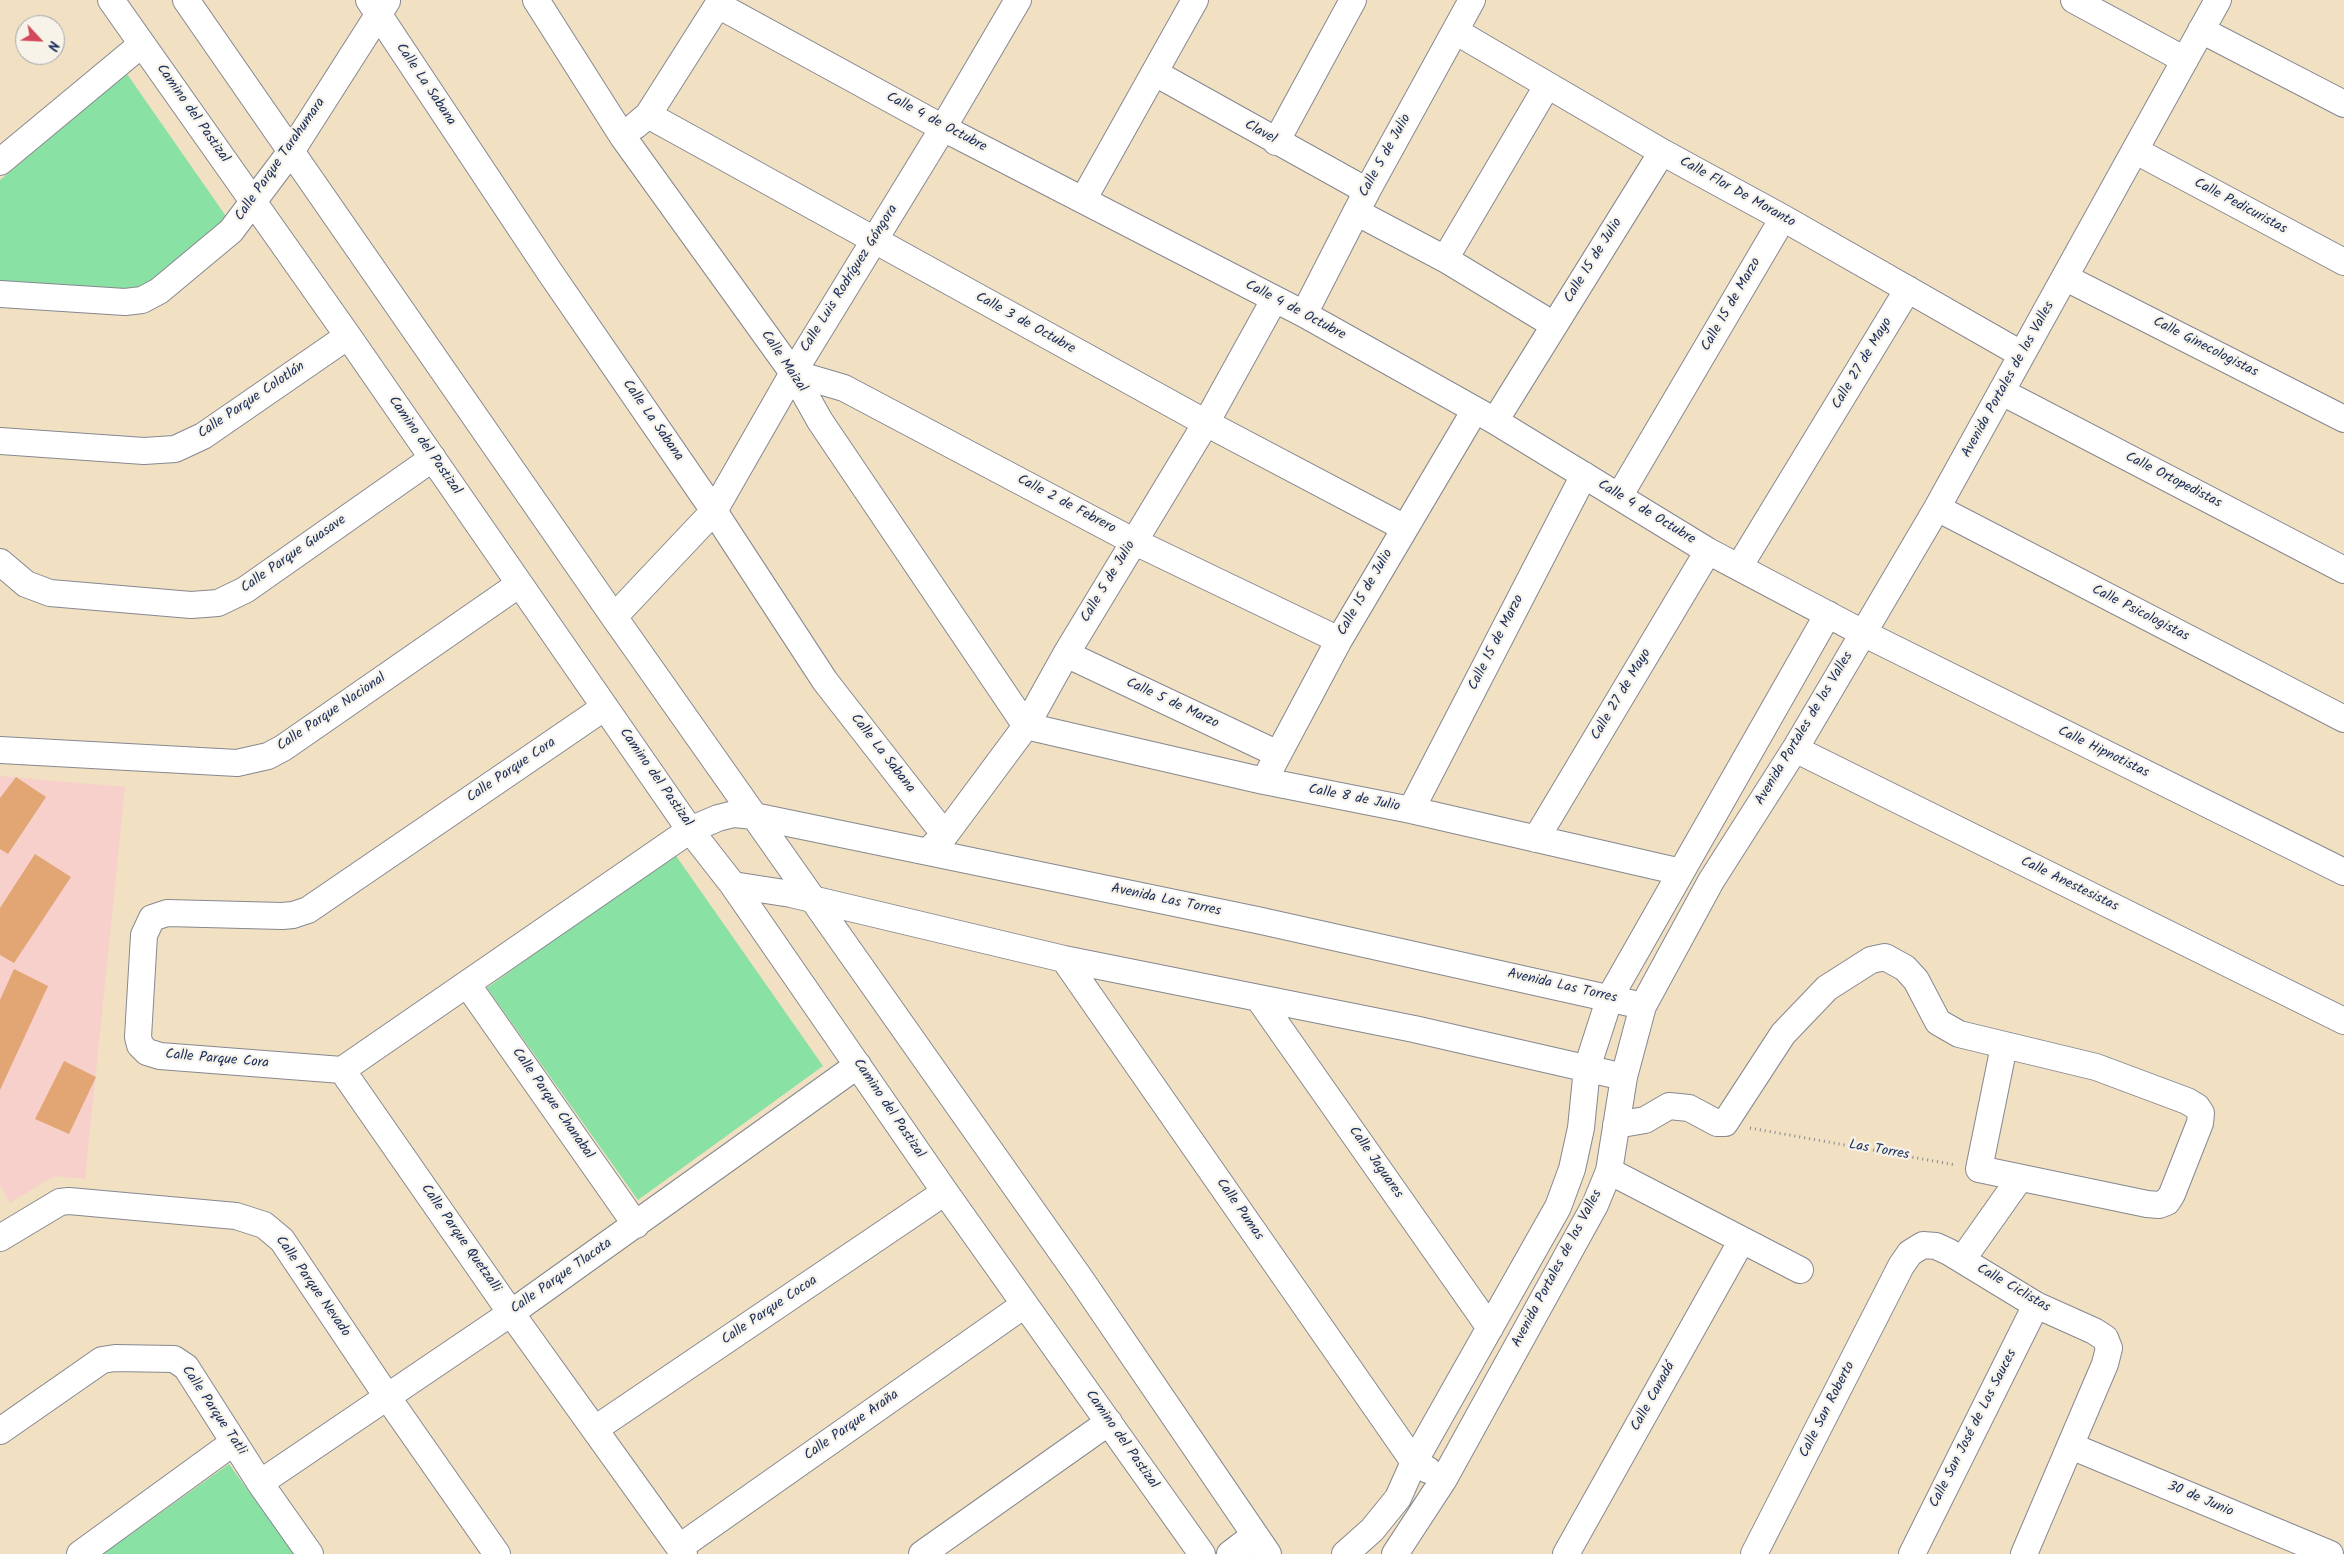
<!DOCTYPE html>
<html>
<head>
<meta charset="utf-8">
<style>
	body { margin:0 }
	#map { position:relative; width:2344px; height:1554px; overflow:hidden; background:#f1e0c2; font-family:Kalam,sans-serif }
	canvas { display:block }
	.north { position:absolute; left:15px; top:15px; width:50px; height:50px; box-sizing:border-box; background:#f7f3e8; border:1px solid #9fa5b1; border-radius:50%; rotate:115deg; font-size:14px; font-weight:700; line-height:20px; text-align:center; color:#1b2f5e }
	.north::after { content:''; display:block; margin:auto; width:18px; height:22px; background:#d1495b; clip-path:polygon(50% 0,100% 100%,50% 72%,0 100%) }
</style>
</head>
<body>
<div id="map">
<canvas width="2344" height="1554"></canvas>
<div class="north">N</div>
</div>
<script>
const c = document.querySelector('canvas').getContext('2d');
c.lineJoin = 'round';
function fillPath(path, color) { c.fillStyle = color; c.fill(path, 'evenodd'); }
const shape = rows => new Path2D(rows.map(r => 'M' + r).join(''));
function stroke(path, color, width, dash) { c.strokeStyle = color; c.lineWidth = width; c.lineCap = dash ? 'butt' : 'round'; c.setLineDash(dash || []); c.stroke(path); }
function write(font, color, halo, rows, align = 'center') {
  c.font = font + ' Kalam,sans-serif'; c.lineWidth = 4.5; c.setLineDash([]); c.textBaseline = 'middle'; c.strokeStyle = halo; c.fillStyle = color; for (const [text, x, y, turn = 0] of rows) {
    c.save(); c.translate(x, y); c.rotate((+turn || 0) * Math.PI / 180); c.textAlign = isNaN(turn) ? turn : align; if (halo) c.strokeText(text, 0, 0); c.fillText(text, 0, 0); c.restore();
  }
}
const built = shape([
	[0,776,125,787,85,1179,54,1176,10,1203,0,1186]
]);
const green = shape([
	[127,74,230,222,129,296,0,285,0,180],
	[674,853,823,1066,638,1200,487,988],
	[229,1464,294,1554,103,1554]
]);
const building = shape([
	[16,777,46,797,8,854,0,849,0,798],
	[35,854,71,877,14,963,0,955,0,908],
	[14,969,48,986,0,1090,0,1000],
	[64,1061,96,1077,69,1134,35,1119]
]);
const path = shape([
	[1750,1128,1956,1165]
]);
const minor = shape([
	[111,0,348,336,690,830,733,885,945,1192,1202,1554],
	[186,0,614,617,1082,1281,1268,1554],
	[369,0,549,271,714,511,825,681,945,835],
	[536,0,623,137,793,373,820,421,1026,726,1264,781,1411,810,1681,872],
	[2074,0,2185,60],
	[718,5,943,128,1304,314,1495,421,1708,551,1863,633,2344,872],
	[2201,30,2344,104],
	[1455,31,1662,152,1783,218,2021,354],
	[1155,73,1367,191],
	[648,115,1206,423,1405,528],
	[635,126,648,115,721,0],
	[1276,142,1353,0],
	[2136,151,2344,262],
	[0,162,142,44],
	[1083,200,1195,0],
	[1356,212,1445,259,1554,325],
	[1445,259,1547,86],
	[2066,278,2344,419],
	[0,294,125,302,142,300,159,291,231,231,292,150,387,1],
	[1304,314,1367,191,1472,0],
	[793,373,844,388,1133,541,1339,640],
	[2002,392,2344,570],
	[1495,421,1662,152],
	[0,441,144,451,175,449,203,436,348,336],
	[1620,495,1783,218],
	[1937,508,2344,719],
	[0,562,26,584,50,593,191,605,218,603,245,590,433,458],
	[1739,567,1908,289],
	[614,617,714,511,793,373,943,128,1018,0],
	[1066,654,1278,754],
	[605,707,308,910,293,915,282,916,167,913,152,918,144,935,138,1037,140,1045,147,1052,160,1056,342,1070,690,830,718,818,734,814,754,816,1257,920,1643,1006],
	[1795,749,2344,1021],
	[0,750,237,763,268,756,283,748,518,585],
	[1264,781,1339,640,1475,410],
	[1411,810,1584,475],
	[1536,839,1708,551],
	[934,845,945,835,1026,726,1066,654,1206,423,1274,300],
	[733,885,791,894,1064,959,1414,1029,1624,1077],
	[1064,959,1414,1462,1428,1470],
	[467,984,636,1225],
	[1259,999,1490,1328],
	[342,1070,511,1313,684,1554],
	[1616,1125,1645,1120,1669,1106,1689,1108,1717,1123,1725,1123,1783,1034,1827,988,1871,960,1885,957,1905,968,1916,980,1938,1022,1959,1034,2096,1067,2187,1101,2197,1107,2201,1113,2200,1123,2172,1194,2167,1202,2159,1205,2147,1204,1979,1169,2004,1046],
	[1609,1171,1800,1270],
	[0,1238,60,1202,69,1201,236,1216,264,1225,282,1240,388,1398,497,1554],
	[1962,1260,2020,1178],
	[595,1429,945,1192],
	[0,1431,102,1360,115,1358,174,1359,186,1367,260,1483,310,1554],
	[2071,1446,2330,1554],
	[260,1483,511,1313,858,1065],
	[680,1547,1024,1305],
	[80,1554,234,1442],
	[922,1554,1109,1422],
	[1230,1554,1255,1535],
	[1345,1554,1372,1530,1398,1498,1414,1462,1558,1207,1572,1169,1581,1128,1587,1068,1610,997,1828,614],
	[1395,1554,1444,1479,1595,1205,1609,1171,1624,1077,1643,1006,1711,881,1795,749,1937,508,2218,0],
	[1566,1554,1742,1240],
	[1754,1554,1901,1266,1910,1253,1923,1245,1936,1246,1949,1252,2036,1305,2094,1331,2105,1338,2109,1348,2105,1364,2024,1554],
	[1912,1554,2036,1305]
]);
const streetNames = [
	["Calle La Sabana",425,85,56],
	["Camino del Pastizal",192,114,55],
	["Calle 4 de Octubre",936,123,28],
	["Clavel",1260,133,29],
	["Calle 5 de Julio",1386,156,-61],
	["Calle Parque Tarahumara",281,160,-55],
	["Calle Flor De Moranto",1737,193,29],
	["Calle Pedicuristas",2240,207,28],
	["Calle 15 de Julio",1594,261,-58],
	["Calle Luis Rodríguez Góngora",850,279,-58],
	["Calle 15 de Marzo",1732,305,-60],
	["Calle 4 de Octubre",1295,311,28],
	["Calle 3 de Octubre",1025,324,29],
	["Calle Ginecologistas",2205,348,27],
	["Calle Maizal",783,362,56],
	["Calle 27 de Mayo",1863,364,-59],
	["Avenida Portales de los Valles",2009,380,-61],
	["Calle Parque Colotlán",252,401,-34],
	["Calle La Sabana",652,421,55],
	["Camino del Pastizal",424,446,55],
	["Calle Ortopedistas",2173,481,27],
	["Calle 2 de Febrero",1066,505,28],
	["Calle 4 de Octubre",1646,513,31],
	["Calle Parque Guasave",294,555,-35],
	["Calle 5 de Julio",1109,582,-59],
	["Calle 15 de Julio",1366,593,-60],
	["Calle Psicologistas",2140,614,27],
	["Calle 15 de Marzo",1497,643,-63],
	["Calle 27 de Mayo",1622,695,-59],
	["Calle 5 de Marzo",1172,704,25],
	["Calle Parque Nacional",332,713,-34],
	["Avenida Portales de los Valles",1805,729,-59],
	["Calle Hipnotistas",2103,753,26],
	["Calle La Sabana",882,754,52],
	["Calle Parque Cora",512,771,-34],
	["Camino del Pastizal",655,778,55],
	["Calle 8 de Julio",1354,799,11],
	["Calle Anestesistas",2069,885,26],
	["Avenida Las Torres",1166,901,12],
	["Avenida Las Torres",1562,987,13],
	["Calle Parque Cora",217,1060,5],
	["Calle Parque Chanabal",552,1104,55],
	["Camino del Pastizal",888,1109,56],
	["Las Torres",1879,1151,10],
	["Calle Jaguares",1375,1163,55],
	["Calle Pumas",1239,1210,55],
	["Calle Parque Quetzalli",460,1239,55],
	["Avenida Portales de los Valles",1558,1269,-62],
	["Calle Parque Tlacota",562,1277,-35],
	["Calle Parque Nevado",312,1287,55],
	["Calle Ciclistas",2013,1289,30],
	["Calle Parque Cocoa",770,1311,-34],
	["Calle Canadá",1654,1397,-61],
	["Calle San Roberto",1828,1410,-63],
	["Calle Parque Tatli",213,1411,56],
	["Calle Parque Araña",852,1426,-35],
	["Calle San José de Los Sauces",1974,1429,-63],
	["Camino del Pastizal",1121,1440,55],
	["30 de Junio",2200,1500,23]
];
fillPath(built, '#f7d0cb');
fillPath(green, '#8ae1a4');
fillPath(building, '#e2a574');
stroke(minor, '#868890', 28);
stroke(path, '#868890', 3, [1, 4]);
stroke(minor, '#fff', 26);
write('14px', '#1b2f5e', '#f7f3e8', streetNames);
</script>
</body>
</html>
